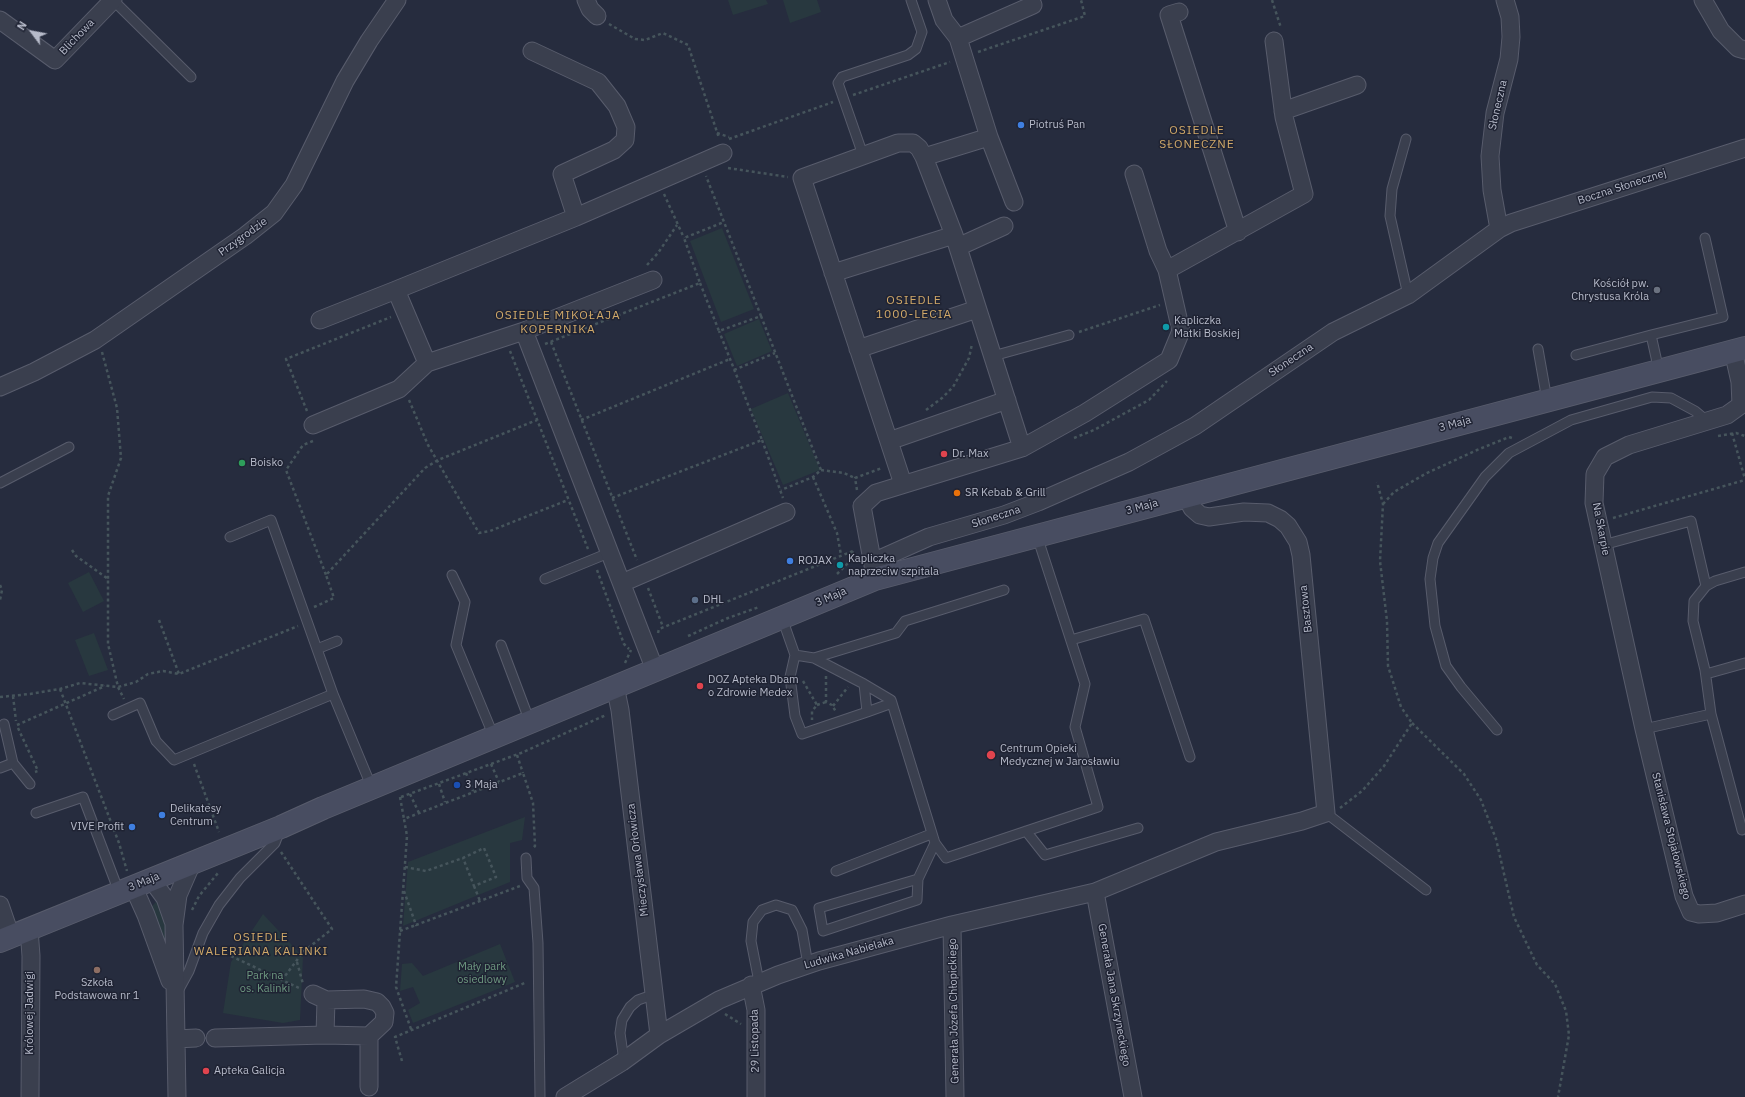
<!DOCTYPE html>
<html>
<head>
<meta charset="utf-8">
<style>
	body { margin:0 }
	#map { position:relative; width:1745px; height:1097px; overflow:hidden; background:#262c3e; font-family:"IBM Plex Sans",sans-serif }
	canvas { display:block }
	.north { position:absolute; left:12px; top:12px; width:40px; height:40px; -webkit-text-stroke:3px #1f2333; paint-order:stroke; rotate:302deg; font-size:11px; font-weight:700; line-height:16px; text-align:center; color:#b6bac9 }
	.north::after { content:''; display:block; margin:auto; width:14px; height:18px; background:#b6bac9; clip-path:polygon(50% 0,100% 100%,50% 72%,0 100%) }
</style>
</head>
<body>
<div id="map">
<canvas width="1745" height="1097"></canvas>
<div class="north">N</div>
</div>
<script>
const c = document.querySelector('canvas').getContext('2d');
c.lineJoin = 'round';
function fillPath(path, color) { c.fillStyle = color; c.fill(path, 'evenodd'); }
const shape = rows => new Path2D(rows.map(r => 'M' + r).join(''));
function stroke(path, color, width, dash) { c.strokeStyle = color; c.lineWidth = width; c.lineCap = dash ? 'butt' : 'round'; c.setLineDash(dash || []); c.stroke(path); }
function write(font, color, halo, rows, align = 'center') {
  c.font = font + ' "IBM Plex Sans",sans-serif'; c.lineWidth = 3; c.setLineDash([]); c.textBaseline = 'middle'; c.strokeStyle = halo; c.fillStyle = color; for (const [text, x, y, turn = 0] of rows) {
    c.save(); c.translate(x, y); c.rotate((+turn || 0) * Math.PI / 180); c.textAlign = isNaN(turn) ? turn : align; if (halo) c.strokeText(text, 0, 0); c.fillText(text, 0, 0); c.restore();
  }
}
const green = shape([
	[728,0,766,0,768,4,733,15],
	[783,0,817,0,821,12,790,23],
	[722,228,754,309,721,322,690,241],
	[759,319,772,351,737,366,724,334],
	[788,393,820,470,783,485,751,409],
	[89,572,104,601,83,612,68,583],
	[94,633,108,670,89,676,75,640],
	[525,817,522,840,510,843,510,882,403,926,408,862],
	[156,902,161,902,164,907,168,952,150,908],
	[263,914,303,957,300,1020,283,1023,223,1013,231,962],
	[500,944,515,982,413,1023,408,1010,420,1003,413,987,400,991,402,964,412,963,423,976]
]);
const path = shape([
	[1272,0,1281,28],
	[609,24,635,39,645,40,663,33,688,45,719,138],
	[978,52,1085,16,1081,0],
	[853,95,950,62],
	[717,133,729,137],
	[729,139,833,102],
	[728,168,788,177],
	[664,194,684,238],
	[647,265,658,253,677,225],
	[700,283,719,331,761,316,724,222],
	[761,316,821,470,813,477,781,490],
	[1079,332,1160,305],
	[551,342,637,560],
	[545,344,700,283,684,238,724,222,706,176],
	[510,351,588,549],
	[102,352,117,408,121,458,108,496,108,579],
	[734,370,775,353],
	[409,400,428,445,479,533,490,531,568,500],
	[926,410,942,398,953,387,969,358,972,344],
	[307,411,286,359,391,317],
	[581,420,730,359],
	[1732,433,1745,479],
	[1718,436,1736,433,1745,436],
	[1074,438,1094,430,1149,400,1167,381],
	[762,440,783,498],
	[313,441,303,445,286,470,326,575],
	[821,470,844,473,855,478],
	[813,477,837,533,841,555],
	[857,490,855,478,882,468],
	[612,498,762,440,719,331],
	[1383,504,1394,492,1425,474,1477,450,1509,437,1512,438],
	[1613,518,1745,480],
	[72,550,76,556,108,579,108,644,118,687,124,699],
	[851,560,853,551],
	[597,570,624,644,629,649],
	[837,574,851,560,856,560],
	[0,585,2,590,0,600],
	[648,588,663,627],
	[314,607,334,598,326,575,425,468,438,460,537,420],
	[159,620,179,674],
	[658,633,659,629,853,551],
	[688,636,728,618,759,607],
	[625,663,631,650],
	[826,676,826,702,832,705,836,712],
	[803,681,817,705,812,711,812,720],
	[60,689,119,843,127,871],
	[13,696,16,721],
	[0,697,30,694,60,689,80,683,118,687,136,682,148,674,163,671,179,674,298,626],
	[817,705,826,702],
	[833,706,848,687],
	[1412,723,1464,774,1481,800,1496,839,1514,917,1537,965,1555,984,1566,1011,1569,1035,1558,1097],
	[17,725,105,686],
	[18,728,38,771,35,772],
	[517,755,523,773],
	[194,764,219,832],
	[491,764,499,782],
	[466,773,473,791],
	[439,784,445,802],
	[410,794,419,813],
	[400,797,404,819],
	[401,797,521,753,606,715],
	[1340,808,1362,791,1384,766,1412,723,1401,707,1388,666,1387,621,1380,561,1383,504,1377,482],
	[281,852,332,929,303,952,282,980],
	[405,867,426,871,463,858,484,848,496,877,474,886,463,858],
	[474,886,480,901],
	[404,891,416,925,520,886],
	[192,910,199,896,218,873],
	[400,931,416,925],
	[231,956,299,988],
	[297,962,303,984],
	[725,1014,741,1024],
	[411,1029,396,987,407,836,404,819,523,773,533,803,535,846,532,849],
	[402,1061,395,1037,527,982]
]);
const lane = shape([
	[113,0,191,77],
	[1406,139,1392,189,1390,216,1408,295],
	[863,155,838,83,842,77,908,55,916,49,922,32,911,0],
	[1651,335,1723,317,1705,238],
	[1538,349,1547,400],
	[1576,355,1651,335,1659,371],
	[993,356,1069,335],
	[0,483,69,447],
	[230,537,271,520,333,694,372,788],
	[1603,545,1691,521,1706,586],
	[452,575,465,602,456,645,494,737],
	[545,579,611,552],
	[782,618,795,655,790,677,795,716,802,734,867,712,864,684,814,658,795,655],
	[1071,640,1144,619,1190,757],
	[501,645,530,722],
	[317,649,337,641],
	[814,658,896,633,905,621,1004,590],
	[1706,674,1745,663],
	[864,684,891,700,892,703],
	[867,712,892,703,935,843,918,879,819,908,823,931,917,900,918,879],
	[1711,714,1742,830],
	[113,715,140,703,156,741,174,760,333,694],
	[1644,729,1711,714,1705,670,1693,621,1694,601,1706,586,1715,581,1745,572],
	[1497,730,1461,687,1446,666,1435,626,1430,579,1433,558,1438,543,1485,477,1509,453,1571,420,1652,397,1671,398,1695,411,1707,421],
	[13,763,30,784],
	[0,768,13,763,4,724],
	[36,813,83,797,119,892],
	[1326,813,1426,890],
	[1026,831,1045,855,1138,828],
	[935,843,946,858,1098,807,1075,727,1085,684,1037,536],
	[526,858,527,878,534,888,538,943,540,1097],
	[836,871,931,834],
	[759,982,751,941,753,922,762,910,776,905,792,910,802,930,808,965],
	[178,991,189,971,203,933,219,905,240,878,275,843,280,830],
	[624,1061,620,1033,622,1020,630,1007,638,1000,655,994]
]);
const street = shape([
	[586,0,590,9,597,16],
	[1703,0,1721,31,1738,48,1745,50],
	[1179,12,1169,15,1238,232],
	[0,20,55,60,113,0],
	[958,38,1033,5],
	[532,51,598,82,617,106,626,127,625,140,614,150,562,174,576,217],
	[1283,111,1357,85],
	[989,137,1014,202],
	[924,157,989,137,958,38,944,20,937,0],
	[1134,174,1158,251,1167,270],
	[1499,229,1511,223,1745,148],
	[958,247,1004,226],
	[833,273,954,235],
	[320,320,396,290],
	[524,331,653,280],
	[858,349,977,309],
	[1733,351,1740,382,1741,405,1727,415,1629,445,1605,457,1595,474,1594,503,1644,729,1684,896,1691,912,1699,914,1717,913,1745,904],
	[427,363,396,290,576,217,723,153],
	[0,387,34,372,95,340,245,236,274,213,294,185,345,81,369,41,397,0],
	[313,425,399,389,427,363,524,331,655,670],
	[889,441,1007,400],
	[903,484,802,178,898,143,913,143,919,148,924,157,954,235,1022,448],
	[875,576,862,506,876,493,1022,448,1085,413,1169,360,1181,331,1167,270,1304,194,1284,117,1274,41],
	[875,579,882,558,929,537,1004,515,1038,502,1129,462,1195,426,1333,332,1408,295,1499,229,1492,190,1490,156,1495,113,1509,59,1511,37,1510,17,1505,0],
	[622,583,786,512],
	[615,686,620,710,659,1035],
	[151,879,165,898,173,921],
	[133,886,146,915,170,981],
	[1095,892,1133,1097],
	[0,905,11,937],
	[952,925,955,1097],
	[29,929,31,956,30,1097],
	[751,985,756,1010,756,1097],
	[313,994,326,1000,325,1035],
	[326,1000,364,999,377,1002,382,1007,385,1013,384,1022,369,1036],
	[215,1038,325,1035,369,1036,369,1087],
	[176,1039,196,1038],
	[177,1097,174,925,178,895,192,863],
	[565,1097,622,1062,659,1035,719,1000,778,975,819,961,952,925,1095,892,1216,842,1302,821,1326,813,1301,555,1298,542,1288,526,1280,519,1268,513,1244,512,1209,517,1200,515,1192,508,1185,495]
]);
const secondary = shape([
	[0,941,281,827,323,808,875,579,1745,348]
]);
const markers = [
	[1021,125,4,"#3f7fe0"],
	[1657,290,4,"#6b7280"],
	[1166,327,4,"#0f9aa8"],
	[944,454,4,"#e0444e"],
	[242,463,4,"#2e9e5b"],
	[957,493,4,"#e8710a"],
	[790,561,4,"#3f7fe0"],
	[840,565,4,"#0f9aa8"],
	[695,600,4,"#5c6f8a"],
	[700,686,4,"#e0444e"],
	[991,755,5,"#e0444e"],
	[457,785,4,"#1a4fb4"],
	[162,815,4,"#3f7fe0"],
	[132,827,4,"#3f7fe0"],
	[97,970,4,"#8d6e63"],
	[206,1071,4,"#e0444e"]
];
const streetNames = [
	["Blichowa",77,37,-46],
	["Słoneczna",1498,105,-77],
	["Boczna Słonecznej",1622,187,-18],
	["Przygrodzie",243,237,-36],
	["Słoneczna",1291,360,-34],
	["3 Maja",1455,424,-15],
	["3 Maja",1142,507,-15],
	["Słoneczna",996,517,-18],
	["Na Skarpie",1601,529,79],
	["3 Maja",831,597,-23],
	["Basztowa",1306,609,-96],
	["Stanisława Stojałowskiego",1671,836,76],
	["Mieczysława Orłowicza",638,860,-97],
	["3 Maja",144,882,-22],
	["Ludwika Nabielaka",849,953,-16],
	["Generała Jana Skrzyneckiego",1114,995,80],
	["Generała Józefa Chłopickiego",954,1011,-91],
	["Królowej Jadwigi",30,1013,-90],
	["29 Listopada",755,1041,-91]
];
const poiNames = [
	["Piotruś Pan",1029,125],
	["Kościół pw.",1649,284,"right"],
	["Chrystusa Króla",1649,297,"right"],
	["Kapliczka",1174,321],
	["Matki Boskiej",1174,334],
	["Dr. Max",952,454],
	["Boisko",250,463],
	["SR Kebab & Grill",965,493],
	["Kapliczka",848,559],
	["naprzeciw szpitala",848,572],
	["ROJAX",798,561],
	["DHL",703,600],
	["DOZ Apteka Dbam",708,680],
	["o Zdrowie Medex",708,693],
	["Centrum Opieki",1000,749],
	["Medycznej w Jarosławiu",1000,762],
	["3 Maja",465,785],
	["Delikatesy",170,809],
	["Centrum",170,822],
	["VIVE Profit",124,827,"right"],
	["Szkoła",97,983,"center"],
	["Podstawowa nr 1",97,996,"center"],
	["Apteka Galicja",214,1071]
];
const parkNames = [
	["Mały park",482,967],
	["osiedlowy",482,980],
	["Park na",265,976],
	["os. Kalinki",265,989]
];
const neighbourhoodNames = [
	["OSIEDLE",1197,131],
	["SŁONECZNE",1197,145],
	["OSIEDLE",914,301],
	["1000-LECIA",914,315],
	["OSIEDLE MIKOŁAJA",558,316],
	["KOPERNIKA",558,330],
	["OSIEDLE",261,938],
	["WALERIANA KALINKI",261,952]
];
fillPath(green, '#28383f');
stroke(lane, '#585c6c', 11);
stroke(street, '#585c6c', 19);
stroke(secondary, '#585c6c', 24);
stroke(path, '#46555c', 2.5, [3, 3]);
stroke(lane, '#3a3f4e', 9);
stroke(street, '#3a3f4e', 17);
stroke(secondary, '#484d61', 22);
for (const [x, y, r, color] of markers) { const dot = new Path2D(); dot.arc(x, y, r, 0, 2 * Math.PI); c.fillStyle = color; c.fill(dot); stroke(dot, '#1f2333', 1.5); }
write('11px', '#b6bac9', '#1f2333', streetNames);
write('11px', '#b6bac9', '#1f2333', poiNames, 'left');
write('11px', '#6e9980', '#1f2333', parkNames);
c.letterSpacing = '1px';
write('12px', '#d1a969', '#1f2333', neighbourhoodNames);
c.letterSpacing = '0px';
</script>
</body>
</html>
